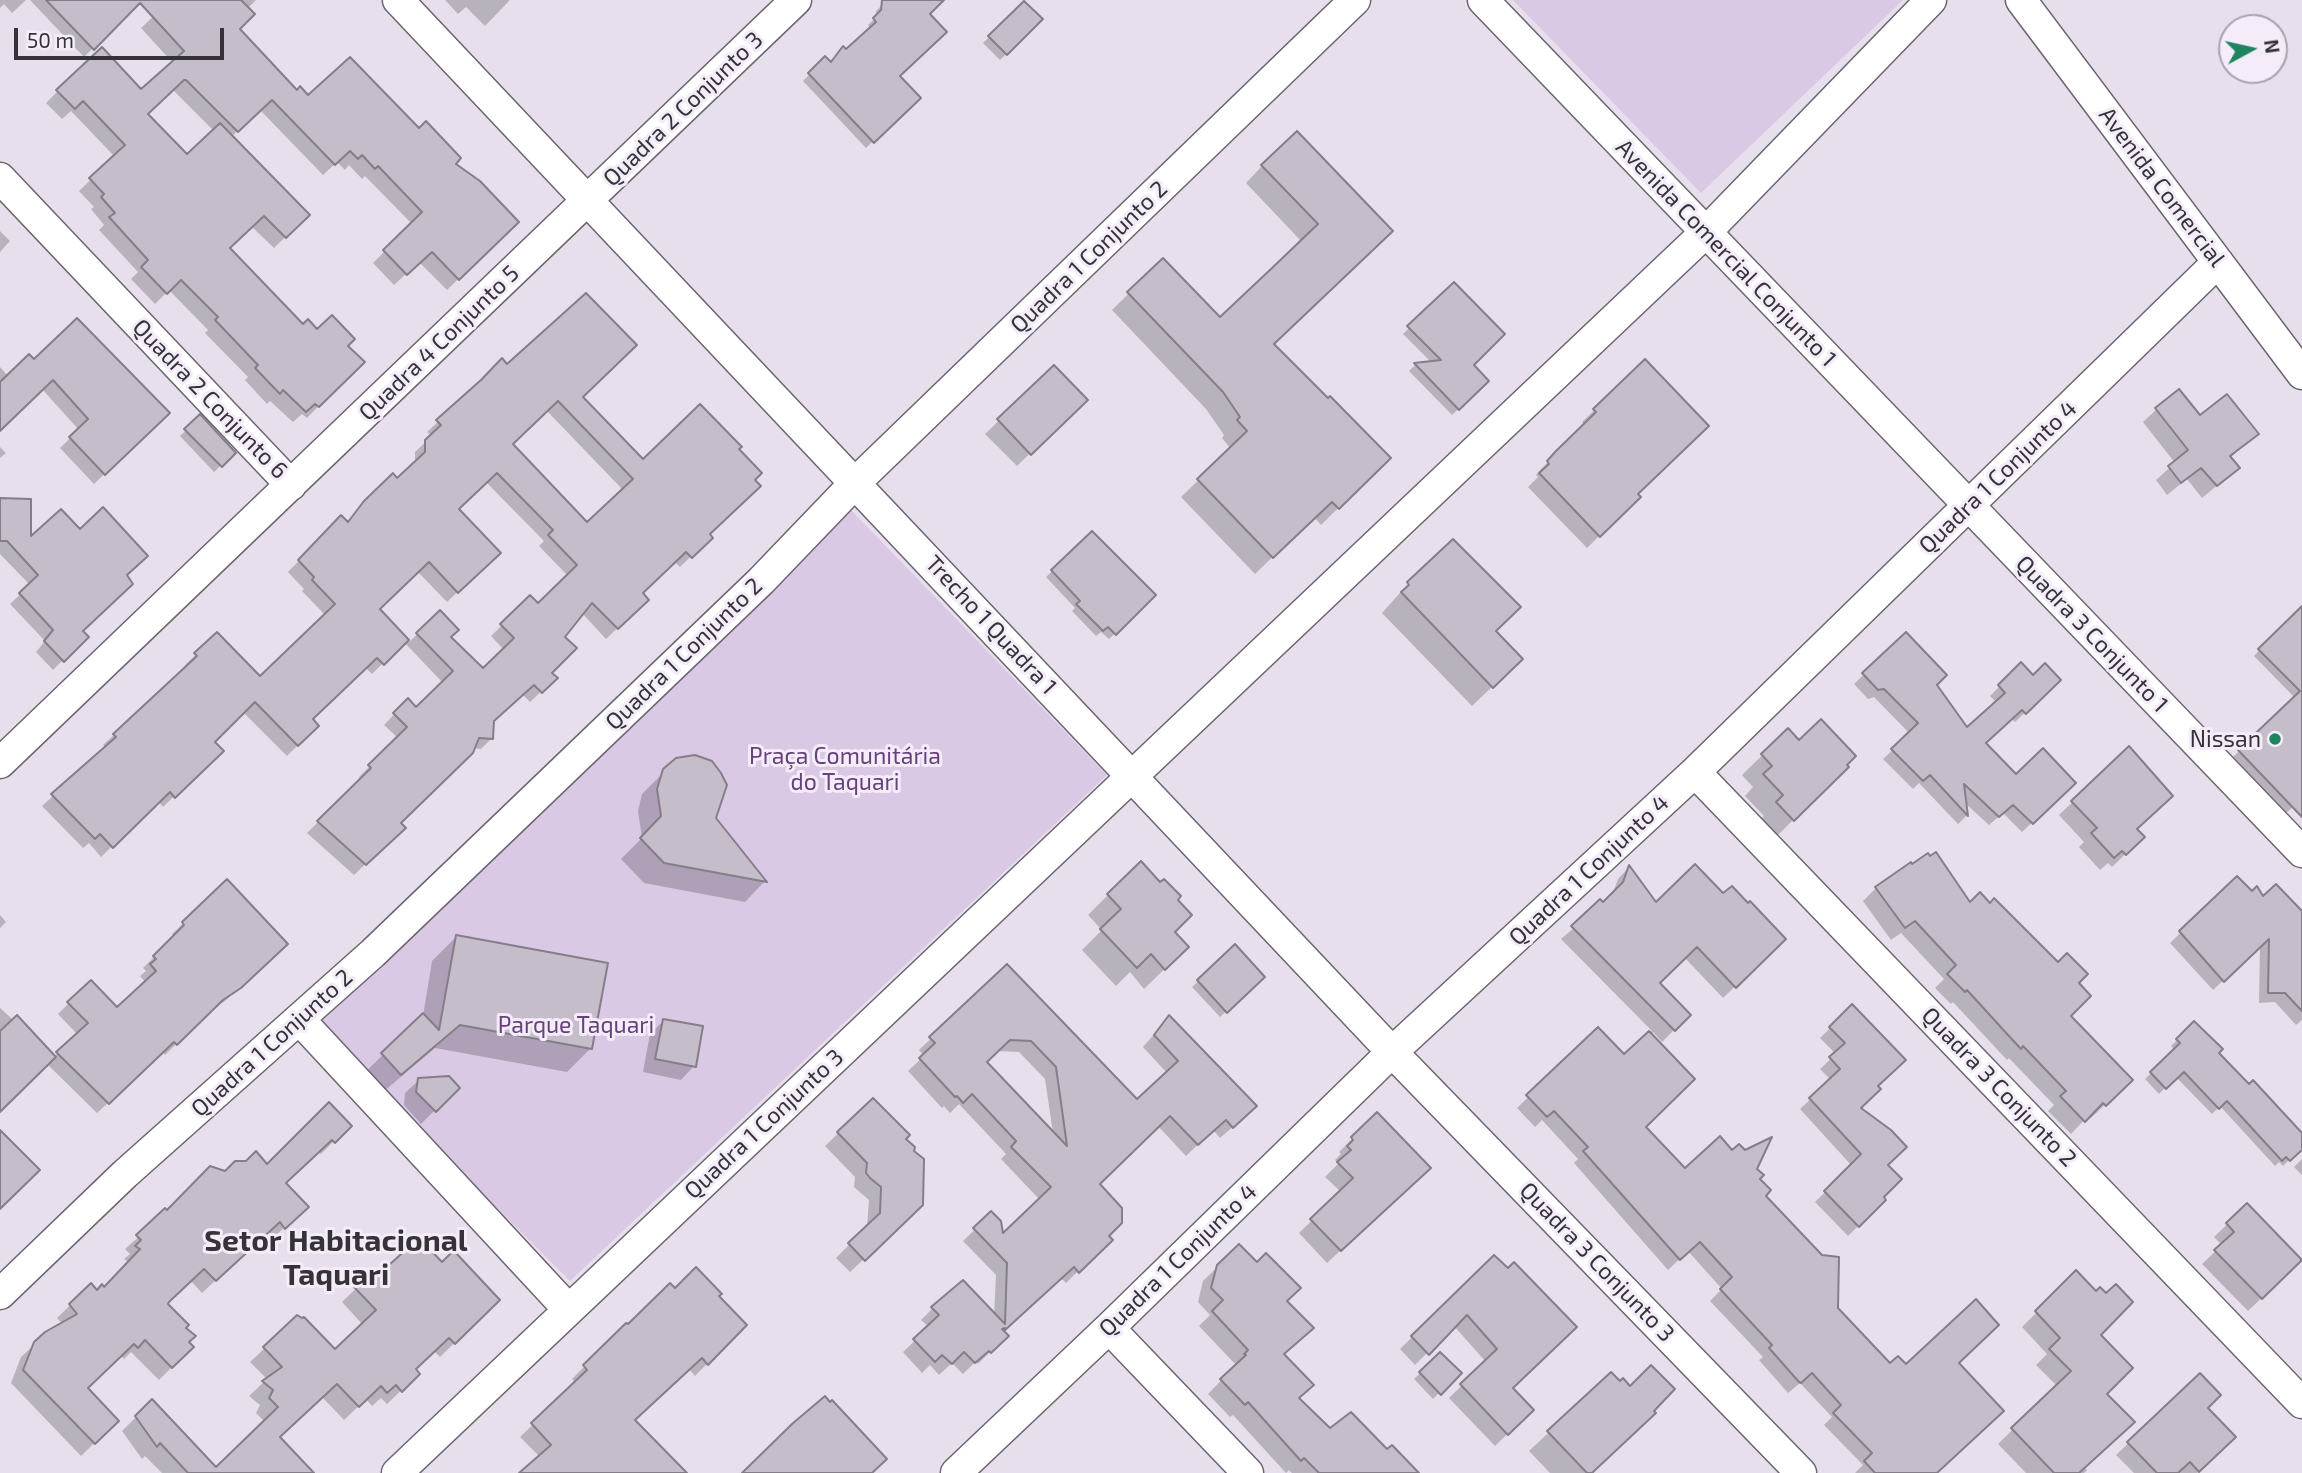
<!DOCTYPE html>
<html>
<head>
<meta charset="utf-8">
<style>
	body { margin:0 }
	#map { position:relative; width:2302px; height:1473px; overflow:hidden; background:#e7dfec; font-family:"Exo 2",sans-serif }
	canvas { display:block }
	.north { position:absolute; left:2218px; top:14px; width:70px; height:70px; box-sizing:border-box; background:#f5ecfa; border:2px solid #a9a2ac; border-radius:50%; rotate:82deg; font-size:19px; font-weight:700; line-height:28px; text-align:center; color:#363338 }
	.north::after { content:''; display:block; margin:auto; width:24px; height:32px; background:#1f855f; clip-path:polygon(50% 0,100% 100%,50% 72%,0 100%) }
	.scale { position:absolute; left:14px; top:28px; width:210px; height:32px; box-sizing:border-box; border:4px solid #363338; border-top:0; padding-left:9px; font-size:21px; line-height:24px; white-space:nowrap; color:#363338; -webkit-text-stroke:5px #f5ecfa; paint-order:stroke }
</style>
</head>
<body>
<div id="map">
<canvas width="2302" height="1473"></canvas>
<div class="north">N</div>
<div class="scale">50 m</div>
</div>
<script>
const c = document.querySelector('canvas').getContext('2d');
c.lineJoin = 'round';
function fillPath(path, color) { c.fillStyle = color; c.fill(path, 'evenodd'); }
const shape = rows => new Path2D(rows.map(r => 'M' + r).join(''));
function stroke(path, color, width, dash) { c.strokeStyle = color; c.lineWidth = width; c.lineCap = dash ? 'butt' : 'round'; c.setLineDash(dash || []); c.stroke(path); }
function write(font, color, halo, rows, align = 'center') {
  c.font = font + ' "Exo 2",sans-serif'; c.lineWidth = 6; c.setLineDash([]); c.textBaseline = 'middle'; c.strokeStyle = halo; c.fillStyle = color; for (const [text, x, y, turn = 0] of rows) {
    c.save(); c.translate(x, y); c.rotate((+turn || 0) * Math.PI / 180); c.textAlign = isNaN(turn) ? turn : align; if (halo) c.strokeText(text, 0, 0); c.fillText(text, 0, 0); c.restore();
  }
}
const green = shape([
	[1513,0,1903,0,1701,193],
	[850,509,1107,775,570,1281,314,1025]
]);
const shadow = shape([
	[0,0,26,0,12,13,4,4,0,8],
	[30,0,144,0,123,21,121,20,84,57],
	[171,0,256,0,247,9,237,29,297,92,453,164,517,222,447,290,419,262,394,285,373,263,412,224,365,176,362,179,349,165,345,170,337,162,323,175,260,110,231,137,308,215,274,248,251,226,228,248,303,327,346,346,362,362,307,418,302,414,293,422,270,401,267,404,245,380,248,377,205,333,208,330,169,290,155,304,131,279,138,272,99,230,104,225,91,209,94,207,79,191,115,157,71,111,62,119,46,103,58,91,141,91,173,63,141,28],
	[173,90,214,131,186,157,146,114],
	[445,0,510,0,485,26,466,7,458,14],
	[887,0,927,0,928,14,898,77,919,98,866,148,803,81,825,59,830,63,846,52,871,29,868,25,876,17,876,11],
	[1024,3,1041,19,1000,60,983,43],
	[1262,166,1390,230,1272,344,1389,458,1321,525,1314,517,1255,574,1181,497,1231,449,1222,438,1224,435,1206,409,1112,310,1163,260,1220,319,1302,242,1246,183],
	[0,231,10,241,0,252],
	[1454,284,1471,365,1487,381,1452,415,1409,371,1415,365,1432,363,1403,334],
	[34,362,168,413,94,484,60,448,79,430,42,389,0,429,0,367,8,376],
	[1645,362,1636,494,1639,497,1587,548,1528,487,1538,477,1536,475,1544,466,1585,425,1582,422],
	[507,366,581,397,710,538,680,567,674,561,641,593,647,600,606,639,582,613,563,637,550,673,555,678,530,702,522,694,492,721,492,738,481,749,473,748,399,823,403,828,354,875,307,833,361,780,359,777,398,738,384,725,408,700,416,709,443,683,404,642,372,674,365,667,311,720,317,726,287,756,243,712,213,742,221,751,163,807,158,801,101,857,89,843,83,848,42,806,106,748,103,745,187,668,185,665,217,634,260,679,326,616,302,591,304,589,288,572,341,518,346,523,393,476,397,480,415,464,415,452,432,436,427,432,477,386],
	[547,411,623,490,587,524,511,445],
	[486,482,544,541,539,546,568,576,538,605,530,598,491,636,504,650,483,670,449,637,440,613,409,642,377,610,418,572,447,602,498,553,457,509],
	[1054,368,1085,400,1017,466,985,434],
	[2157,409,2199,418,2256,434,2230,458,2238,468,2202,498,2187,479,2167,495,2156,480,2175,463,2143,422],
	[200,417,234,453,214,472,180,436],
	[0,447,6,453,0,458],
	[0,500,30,540,125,576,80,631,86,637,53,670,36,652,45,641,10,604,30,585,0,554],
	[1092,533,1154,595,1109,639,1101,632,1096,636,1072,611,1075,608,1046,577],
	[1408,584,1494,631,1521,659,1472,706,1382,613],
	[2302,605,2302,813,2295,805,2286,813,2233,757,2295,698,2254,656],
	[1905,635,1935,685,1967,730,1997,703,1990,696,2021,665,2033,677,2059,680,2015,722,2011,718,1984,743,2016,776,2074,783,2022,832,2003,813,1989,825,1965,803,1967,815,1958,824,1919,783,1913,789,1883,759,1910,734,1874,697,1868,699,1854,684],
	[1788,730,1799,742,1846,767,1773,840,1757,823,1764,816,1745,796,1753,787,1742,775],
	[2128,749,2135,830,2143,837,2112,867,2108,863,2100,870,2079,847,2084,842,2059,815],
	[677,759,714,818,764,882,745,902,644,883,621,859,642,838,638,811,642,794],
	[1927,855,1970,904,2077,983,2069,1016,2131,1080,2091,1118,2089,1115,2071,1134,2048,1111,2054,1105,2009,1058,2007,1060,1953,1002,1951,1004,1935,988,1944,979,1901,933,1891,940,1863,901,1876,888],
	[1629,867,1656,905,1723,896,1784,939,1723,998,1684,957,1658,983,1689,1015,1662,1042,1653,1032,1651,1035,1644,1127,1685,1170,1732,1152,1754,1170,1763,1196,1837,1308,1890,1366,1957,1363,1936,1473,1855,1473,1863,1465,1824,1425,1832,1417,1800,1383,1788,1393,1759,1360,1763,1357,1710,1301,1722,1289,1688,1251,1668,1270,1574,1163,1578,1159,1542,1120,1535,1127,1517,1108,1598,1030,1624,1057,1652,1031,1561,939,1612,895,1618,879],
	[2237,878,2252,893,2302,919,2302,1020,2296,1025,2275,1002,2259,1003,2260,946,2213,990,2170,943],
	[227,882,286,944,225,1001,210,1011,165,1055,163,1052,97,1113,47,1064,0,1109,0,1008,54,1057,78,1035,58,1014,90,982,117,1010,146,983,140,976,146,971,143,968,174,937,172,934],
	[1108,895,1173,932,1187,947,1144,989,1130,972,1116,986,1082,950,1102,930,1088,915],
	[0,915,6,922,0,928],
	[456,937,591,1048,567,1072,435,1048,376,1098,358,1079,423,1016,432,961],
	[1235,947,1263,977,1220,1017,1192,987],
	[1007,967,1137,1102,1167,1073,1143,1047,1169,1017,1243,1118,1220,1138,1213,1130,1186,1156,1158,1126,1098,1184,1106,1236,1110,1240,1066,1283,1061,1278,1002,1332,1006,1336,978,1364,976,1361,963,1374,952,1363,939,1375,930,1365,922,1373,903,1352,929,1327,921,1320,933,1308,994,1316,996,1275,963,1241,991,1214,1001,1237,1040,1200,1001,1159,1006,1154,959,1104,950,1113,944,1106,942,1108,908,1071,924,1056,919,1050],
	[997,1051,1019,1052,1045,1079,1053,1133,985,1062],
	[1852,1007,1876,1087,1859,1109,1886,1165,1881,1197,1884,1200,1848,1236,1815,1202,1852,1166,1800,1109,1831,1080,1820,1069,1836,1054,1820,1038],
	[663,1021,694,1066,681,1080,643,1072,650,1034],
	[2194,1023,2217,1052,2249,1087,2302,1136,2302,1147,2283,1166,2279,1162,2275,1166,2220,1106,2212,1114,2176,1077,2159,1094,2145,1079,2175,1050,2171,1046],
	[419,1080,457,1088,421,1124,404,1105,405,1093],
	[873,1100,904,1139,908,1218,850,1272,836,1258,867,1227,869,1200,854,1187,855,1177,825,1146],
	[1377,1114,1416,1181,1327,1263,1299,1233,1341,1192,1325,1177,1338,1164,1335,1160,1341,1154,1339,1152],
	[349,1126,321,1154,318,1152,284,1184,306,1207,271,1240,266,1233,202,1293,190,1280,167,1302,184,1329,187,1342,192,1347,159,1380,131,1352,124,1359,120,1355,86,1388,117,1421,81,1456,11,1383,21,1357,35,1344,63,1324,57,1318,91,1285,97,1292,104,1289,129,1263,124,1259,130,1254,125,1249,167,1212,226,1173,267,1166],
	[2302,1159,2302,1175,2294,1167],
	[2247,1205,2300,1261,2248,1311,2202,1264,2222,1245,2214,1237],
	[1239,1246,1285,1301,1283,1355,1297,1399,1330,1431,1387,1452,1416,1473,1292,1473,1289,1470,1286,1473,1233,1415,1230,1417,1208,1394,1236,1365,1199,1326,1210,1315,1198,1302,1203,1281],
	[1494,1257,1511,1388,1532,1410,1495,1446,1449,1398,1486,1362,1454,1326,1415,1365,1400,1349],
	[442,1265,498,1300,440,1357,434,1351,414,1370,418,1374,387,1404,381,1398,372,1406,366,1399,344,1420,322,1397,278,1437,294,1473,162,1473,145,1456,142,1459,122,1431,152,1401,216,1469,265,1422,256,1413,260,1405,249,1396,267,1379,250,1362,297,1318,335,1351,363,1325,342,1302,374,1271,379,1276],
	[2076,1273,2099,1335,2105,1394,2084,1468,2087,1470,2084,1473,2026,1473,1998,1444,2057,1386,2036,1365,2047,1354,2022,1327],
	[675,1290,717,1296,745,1325,695,1376,689,1369,633,1421,684,1473,523,1473,540,1457,520,1437,576,1383,572,1379,626,1325,628,1327],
	[1440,1354,1459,1373,1433,1399,1414,1379],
	[1611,1374,1591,1473,1550,1473,1529,1451],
	[2200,1375,2206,1408,2233,1437,2197,1473,2134,1473,2116,1455]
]);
const building = shape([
	[46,0,241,0,255,14,240,29,297,90,300,86,308,95,350,57,419,128,426,121,461,158,456,164,480,181,519,222,459,280,432,252,407,275,383,250,422,212,378,166,375,169,362,155,358,159,350,151,335,165,272,100,238,132,186,80,184,80,148,114,187,154,220,123,310,215,286,238,264,216,230,248,303,324,308,319,317,329,332,315,355,339,348,346,365,362,319,407,315,404,306,412,283,390,280,394,255,368,258,365,215,320,218,317,181,280,167,294,141,267,148,260,109,217,115,213,101,197,104,194,89,178,125,145,83,101,75,109,56,90,102,47,141,89,184,51,140,3,94,50,46,0],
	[882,0,944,0,930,14,947,32,900,76,921,98,874,143,808,73,825,56,831,62,843,46,846,49,876,22,873,18,881,10,882,0],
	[1024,1,1043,19,1007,55,988,36,1024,1],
	[1297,131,1393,231,1274,344,1328,398,1330,396,1391,458,1339,509,1332,502,1273,558,1197,479,1247,431,1237,420,1240,417,1223,392,1127,292,1163,258,1220,317,1272,268,1318,224,1261,165,1297,131],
	[1454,282,1505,334,1474,365,1489,381,1459,410,1414,363,1441,360,1407,326,1454,282],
	[586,293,637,345,583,397,643,459,700,404,742,447,739,449,762,473,755,480,761,486,710,534,713,538,692,558,686,552,643,593,649,600,618,629,592,603,565,637,577,648,552,673,558,678,542,693,534,685,494,721,493,739,479,738,473,753,401,823,406,828,366,865,317,821,371,768,368,765,407,727,393,713,408,698,416,707,453,671,416,633,440,610,459,630,451,637,483,668,514,638,500,624,530,595,538,603,577,565,548,535,553,530,497,473,459,509,501,553,458,593,429,562,380,609,409,640,384,665,377,658,313,719,319,726,298,746,255,702,215,742,224,751,175,798,170,792,113,848,100,834,95,839,51,794,116,737,113,734,197,656,194,653,217,632,260,676,335,604,312,580,314,577,298,560,341,515,348,522,364,501,393,473,397,478,425,452,425,440,441,425,436,420,481,380,502,358,507,364,586,293],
	[558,401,633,479,587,522,513,444,558,401],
	[77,318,170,413,105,475,69,437,88,419,53,380,0,431,0,382,29,354,34,359,77,318],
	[1645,359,1709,426,1638,494,1641,497,1600,537,1539,473,1549,464,1547,461,1556,451,1596,412,1593,409,1645,359],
	[1054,365,1088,400,1031,455,997,419,1054,365],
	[2179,389,2200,415,2227,394,2259,434,2230,456,2240,468,2217,486,2201,468,2181,483,2168,466,2188,450,2155,408,2179,389],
	[200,414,236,453,222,467,184,429,200,414],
	[0,498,31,499,31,536,61,509,80,529,103,507,148,556,127,575,133,584,83,631,89,637,64,662,44,641,53,630,19,593,38,575,7,541,0,541,0,498],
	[1092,531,1156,595,1116,635,1108,627,1103,631,1076,604,1080,601,1051,570,1092,531],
	[1453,539,1521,607,1496,631,1523,659,1493,688,1401,592,1409,585,1407,582,1453,539],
	[2302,606,2302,817,2238,750,2300,691,2258,649,2302,606],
	[1906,632,1947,675,1937,685,1967,727,2005,693,1998,685,2021,662,2033,675,2045,663,2061,680,2026,714,2022,710,1986,743,2016,774,2043,748,2076,783,2033,824,2013,805,1999,817,1964,784,1968,816,1930,775,1923,781,1891,749,1918,723,1884,689,1878,690,1862,673,1906,632],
	[1821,719,1856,756,1847,765,1849,767,1794,821,1776,802,1783,795,1763,774,1772,766,1761,754,1788,728,1799,740,1821,719],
	[2129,746,2173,796,2137,829,2145,837,2126,855,2122,851,2114,858,2091,833,2097,828,2071,801,2129,746],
	[695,755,712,761,721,773,727,785,716,818,767,882,664,863,640,838,661,816,657,789,663,769,676,758,695,755],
	[1936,852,1970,902,1980,892,1990,903,1994,898,2058,962,2067,953,2088,974,2079,983,2091,996,2071,1016,2133,1080,2106,1106,2103,1103,2085,1122,2060,1096,2066,1091,2023,1046,2021,1049,2008,1035,1967,990,1965,992,1947,974,1956,965,1915,921,1905,928,1875,887,1911,862,1912,864,1928,853,1930,856,1936,852],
	[1141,861,1160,882,1164,879,1181,896,1178,900,1192,915,1175,932,1189,947,1165,970,1151,954,1137,968,1100,929,1121,909,1107,894,1141,861],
	[1695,864,1723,893,1732,886,1748,903,1750,901,1786,939,1736,988,1697,947,1660,983,1691,1015,1675,1031,1571,926,1600,899,1603,902,1623,882,1629,865,1656,902,1695,864],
	[2237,876,2252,891,2257,886,2263,896,2276,884,2302,911,2302,1011,2285,993,2268,993,2269,939,2224,982,2179,931,2237,876],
	[227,879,288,944,241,988,223,1000,177,1045,174,1042,109,1104,56,1052,88,1023,67,1002,91,980,117,1007,156,971,150,964,156,959,153,956,184,925,182,922,227,879],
	[456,935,608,963,592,1049,460,1025,401,1075,381,1053,423,1013,439,1030,456,935],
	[1235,944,1265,977,1227,1013,1197,980,1235,944],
	[1007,964,1137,1099,1178,1061,1154,1035,1169,1015,1257,1106,1233,1128,1226,1120,1198,1145,1170,1116,1100,1184,1122,1208,1122,1223,1109,1236,1113,1240,1079,1273,1074,1267,1004,1331,1005,1328,1002,1329,1009,1336,991,1353,989,1351,975,1363,964,1352,952,1364,942,1355,935,1362,913,1339,939,1315,931,1307,963,1280,1005,1324,1007,1263,973,1228,991,1211,1001,1221,1003,1233,1051,1187,1011,1147,1016,1141,972,1094,963,1103,957,1096,955,1097,919,1058,935,1043,929,1037,1007,964],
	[1010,1040,1031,1041,1056,1067,1067,1146,987,1062,1010,1040],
	[1852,1004,1906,1060,1878,1086,1881,1089,1861,1108,1891,1130,1907,1147,1888,1165,1902,1179,1884,1197,1886,1200,1859,1227,1824,1191,1861,1154,1809,1098,1840,1069,1829,1057,1845,1043,1829,1027,1852,1004],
	[17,1015,56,1057,0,1112,0,1031,17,1015],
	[663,1019,703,1026,696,1067,655,1059,663,1019],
	[2194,1021,2223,1049,2219,1053,2249,1084,2253,1080,2302,1133,2302,1150,2290,1161,2286,1157,2282,1161,2227,1101,2219,1109,2184,1072,2166,1089,2150,1072,2180,1043,2176,1039,2194,1021],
	[1598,1027,1624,1054,1649,1031,1695,1079,1646,1127,1685,1168,1720,1136,1732,1150,1739,1144,1745,1150,1772,1137,1757,1169,1764,1175,1760,1179,1771,1190,1766,1196,1822,1255,1839,1257,1838,1308,1890,1363,1898,1356,1906,1364,1976,1299,1999,1325,1959,1363,2004,1411,1937,1473,1875,1473,1864,1461,1872,1453,1833,1413,1841,1405,1812,1373,1801,1383,1799,1382,1769,1348,1772,1345,1720,1289,1732,1277,1700,1242,1680,1260,1583,1151,1588,1147,1554,1111,1547,1117,1526,1095,1598,1027],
	[449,1076,460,1088,436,1112,416,1092,418,1078,449,1076],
	[873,1098,910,1135,906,1139,915,1147,914,1151,924,1159,923,1205,865,1261,848,1243,880,1213,881,1187,870,1178,866,1173,867,1163,837,1132,873,1098],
	[329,1102,352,1126,335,1143,332,1140,286,1183,309,1207,285,1229,280,1222,216,1281,204,1269,169,1302,168,1304,189,1325,186,1328,196,1336,189,1342,194,1347,172,1368,145,1340,138,1348,134,1344,88,1388,119,1421,95,1444,23,1370,34,1342,45,1332,77,1314,69,1304,91,1283,97,1290,102,1284,104,1287,140,1249,135,1246,141,1240,136,1235,165,1208,167,1210,210,1166,225,1171,235,1161,246,1161,256,1151,267,1164,329,1102],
	[1377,1112,1431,1168,1341,1251,1310,1219,1353,1178,1337,1162,1351,1150,1347,1146,1353,1140,1351,1137,1377,1112],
	[0,1130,40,1170,0,1209,0,1130],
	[2247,1203,2302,1260,2262,1299,2214,1250,2234,1232,2226,1223,2247,1203],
	[419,1238,442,1262,452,1252,455,1252,500,1300,455,1344,449,1338,416,1369,420,1374,402,1392,396,1385,387,1393,381,1386,359,1407,337,1384,280,1437,314,1473,188,1473,160,1443,157,1447,135,1416,152,1399,216,1467,278,1407,269,1398,273,1390,262,1381,282,1367,263,1347,297,1315,302,1318,304,1317,335,1349,376,1310,354,1287,374,1269,379,1274,419,1238],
	[1239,1244,1257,1262,1266,1253,1301,1288,1287,1301,1314,1328,1284,1354,1314,1385,1299,1398,1330,1428,1351,1412,1387,1449,1392,1445,1419,1473,1319,1473,1304,1458,1301,1461,1248,1402,1245,1405,1220,1379,1246,1355,1244,1354,1248,1350,1212,1311,1223,1300,1211,1288,1217,1265,1239,1244],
	[1494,1255,1508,1268,1514,1262,1577,1327,1513,1388,1534,1410,1508,1435,1460,1384,1497,1349,1467,1315,1429,1355,1411,1336,1494,1255],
	[696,1267,722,1294,719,1296,747,1325,708,1365,702,1358,635,1420,687,1473,519,1473,551,1445,531,1423,587,1370,583,1365,626,1323,628,1324,670,1283,675,1288,696,1267],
	[2076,1270,2096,1291,2100,1287,2106,1293,2116,1284,2133,1302,2101,1335,2133,1368,2107,1394,2135,1422,2079,1473,2054,1473,2011,1428,2071,1371,2049,1349,2060,1338,2035,1311,2076,1270],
	[1440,1352,1462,1373,1441,1395,1419,1372,1440,1352],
	[1651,1365,1675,1389,1654,1411,1656,1413,1592,1473,1587,1473,1547,1431,1611,1372,1620,1381,1623,1378,1630,1386,1651,1365],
	[2200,1373,2221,1395,2208,1408,2236,1437,2199,1472,2190,1462,2178,1473,2157,1473,2127,1442,2200,1373],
	[825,1396,830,1402,832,1400,887,1459,872,1473,742,1473,792,1424,825,1396]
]);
const minor = shape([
	[398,0,1392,1052,1801,1473],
	[1483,0,2302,852],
	[2021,0,2302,374],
	[0,178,291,485],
	[0,763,796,0],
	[1695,772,2302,1403],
	[299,1019,568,1309],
	[0,1294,125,1174,373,953,761,581,856,482,1355,0],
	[1109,1328,1248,1473],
	[397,1473,1706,232,1931,0],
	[956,1473,1109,1328,1392,1052,1695,772,2218,262]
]);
const markers = [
	[2275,739,7,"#1f855f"]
];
const streetNames = [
	["Quadra 2 Conjunto 3",683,109,-44],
	["Avenida Comercial",2162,187,53],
	["Avenida Comercial Conjunto 1",1726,253,46],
	["Quadra 1 Conjunto 2",1089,257,-44],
	["Quadra 4 Conjunto 5",439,343,-44],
	["Quadra 2 Conjunto 6",210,399,46],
	["Quadra 1 Conjunto 4",1998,477,-44],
	["Trecho 1 Quadra 1",991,625,47],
	["Quadra 3 Conjunto 1",2092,634,46],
	["Quadra 1 Conjunto 2",684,654,-44],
	["Quadra 1 Conjunto 4",1589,870,-43],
	["Quadra 1 Conjunto 2",272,1043,-42],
	["Quadra 3 Conjunto 2",1999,1087,46],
	["Quadra 1 Conjunto 3",764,1124,-43],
	["Quadra 1 Conjunto 4",1178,1260,-44],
	["Quadra 3 Conjunto 3",1597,1262,46]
];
const poiNames = [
	["Nissan",2261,739]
];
const parkNames = [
	["Praça Comunitária",845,756],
	["do Taquari",845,782],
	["Parque Taquari",576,1025]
];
const districtNames = [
	["Setor Habitacional",336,1241],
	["Taquari",336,1275]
];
fillPath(green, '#dac9e4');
fillPath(shadow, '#0003');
fillPath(building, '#c5bdc9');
stroke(building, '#857e89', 2);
stroke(minor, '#6c6470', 33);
stroke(minor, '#fff', 30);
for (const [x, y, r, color] of markers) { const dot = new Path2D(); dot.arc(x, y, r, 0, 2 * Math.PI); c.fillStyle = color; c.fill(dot); stroke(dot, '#f5ecfa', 2.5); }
write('23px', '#363338', '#f5ecfa', streetNames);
write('23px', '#363338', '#f5ecfa', poiNames, 'right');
write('23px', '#66427a', '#f5ecfa', parkNames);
write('bold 30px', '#363338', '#f5ecfa', districtNames);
</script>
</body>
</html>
